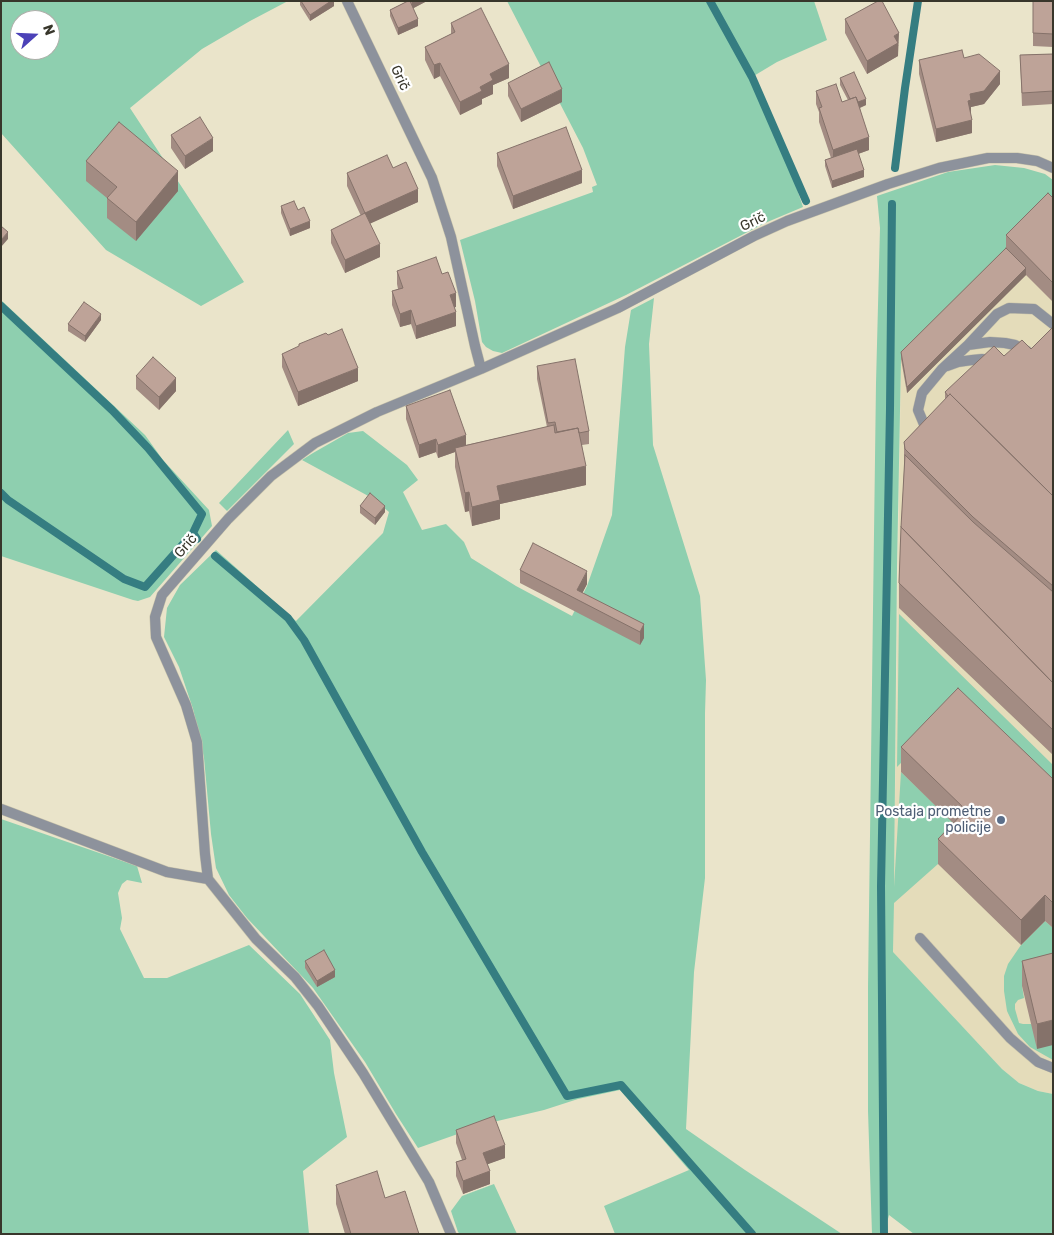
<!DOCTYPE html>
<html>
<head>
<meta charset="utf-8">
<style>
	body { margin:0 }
	#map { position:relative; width:1054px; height:1235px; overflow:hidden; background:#eae4ca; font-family:Rubik,sans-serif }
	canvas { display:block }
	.frame { position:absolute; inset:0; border:2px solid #38362b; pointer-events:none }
	.north { position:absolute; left:10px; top:10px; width:50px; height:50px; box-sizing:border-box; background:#fff; border:1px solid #afafaa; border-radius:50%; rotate:70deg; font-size:14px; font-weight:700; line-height:20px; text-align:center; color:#38362b }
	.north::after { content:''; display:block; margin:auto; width:18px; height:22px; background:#4c42b8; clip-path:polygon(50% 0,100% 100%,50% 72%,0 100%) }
</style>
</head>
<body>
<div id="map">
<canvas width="1054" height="1235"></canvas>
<div class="frame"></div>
<div class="north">N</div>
</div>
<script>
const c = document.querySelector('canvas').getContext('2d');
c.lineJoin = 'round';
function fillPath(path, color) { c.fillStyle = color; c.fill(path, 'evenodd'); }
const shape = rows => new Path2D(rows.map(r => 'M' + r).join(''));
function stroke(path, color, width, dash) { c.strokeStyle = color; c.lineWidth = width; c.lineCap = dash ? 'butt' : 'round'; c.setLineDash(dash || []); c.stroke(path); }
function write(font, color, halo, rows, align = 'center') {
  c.font = font + ' Rubik,sans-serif'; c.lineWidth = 4.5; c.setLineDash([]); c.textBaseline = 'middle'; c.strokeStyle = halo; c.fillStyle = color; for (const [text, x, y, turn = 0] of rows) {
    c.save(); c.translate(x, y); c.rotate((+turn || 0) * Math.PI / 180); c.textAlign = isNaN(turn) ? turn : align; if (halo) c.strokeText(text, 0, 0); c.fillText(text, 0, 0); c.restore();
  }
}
const built = shape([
	[1053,217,1053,1094,1038,1091,1019,1083,1002,1069,893,953,901,359]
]);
const green = shape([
	[1,1,288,1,250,21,202,49,130,108,244,282,201,306,106,250,1,133],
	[20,20,50,20,50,50,20,50],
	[507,1,814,1,827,40,777,62,752,77,792,174,803,207,765,223,626,295,502,353,493,351,486,347,482,342,475,301,460,240,593,192,592,187,597,185,583,148],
	[995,165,1024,168,1045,174,1053,180,1053,217,1048,213,901,359,897,567,894,887,901,772,966,835,938,864,894,903,893,952,1002,1069,1019,1083,1038,1091,1053,1094,1053,1234,914,1234,889,1215,884,1234,872,1234,868,1111,868,987,876,383,880,228,877,196,948,172],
	[654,298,649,344,653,445,700,596,706,680,705,713,705,878,694,972,686,1129,745,1170,842,1234,615,1234,604,1206,689,1170,620,1090,578,1099,544,1110,489,1123,418,1148,396,1114,365,1062,313,988,247,918,229,895,216,868,211,834,204,758,193,709,179,667,164,637,167,608,180,585,216,550,296,621,383,533,389,512,372,498,302,460,313,453,348,433,363,431,407,465,418,480,403,492,422,530,446,524,464,542,471,558,516,586,572,616,587,586,612,515,625,347,631,310],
	[1,300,145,435,163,460,209,510,212,526,150,597,138,601,133,600,1,556],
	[288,430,294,444,227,511,219,503],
	[899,614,1053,765,1053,801,957,706,897,767],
	[1,819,137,866,142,883,127,880,122,884,118,893,122,918,120,929,144,978,167,978,249,945,300,994,330,1040,334,1073,347,1137,303,1171,309,1234,1,1234],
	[1045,921,1053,928,1053,979,1022,986,1024,998,1018,1000,1015,1004,1015,1009,1019,1023,1023,1024,1031,1024,1053,1045,1053,1060,1030,1047,1018,1034,1007,1011,1004,991,1004,976,1008,964,1021,945],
	[494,1184,517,1234,460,1234,458,1232,451,1211,462,1196]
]);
const stream = shape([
	[710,1,752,77,806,201],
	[895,168,905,88,918,1],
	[1,306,112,410,148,448,202,514,193,533],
	[1,493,8,500,124,579,145,587,193,533,197,539],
	[215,556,288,618,304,640,422,852,567,1096,621,1085,752,1234],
	[884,1234,881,886,890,409,892,204]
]);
const lane = shape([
	[968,345,990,342,1005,343,1015,345,1027,351],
	[947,366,958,362,972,360,982,359,994,361],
	[926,429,918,410,922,393,942,369,968,345,997,314,1009,308,1034,309,1053,324],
	[920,938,1010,1038,1038,1062,1053,1068]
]);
const street = shape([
	[347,1,432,178,451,237,475,346,481,369],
	[1,809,167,872,208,879,256,939,295,977,318,1006,363,1073,429,1182,451,1234],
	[208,879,205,854,197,742,186,705,156,637,155,617,162,595,228,519,271,476,315,443,377,412,481,369,618,308,754,236,787,221,888,184,939,168,988,158,1017,158,1037,161,1053,168]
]);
const wall = shape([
	[300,1,334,1,334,6,310,21,300,5],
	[408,1,427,1,413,8,418,26,398,35,390,16,390,10],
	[1033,1,1053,1,1053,47,1033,46],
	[845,19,899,46,898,46,898,56,867,74,845,33],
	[451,23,509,78,493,85,493,94,482,99,482,104,460,115,440,76,434,79,425,60,425,47,451,34],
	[1053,54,1053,104,1022,106,1020,55],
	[964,58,1000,84,984,104,971,107,970,113,972,133,936,142,919,74,919,60],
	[840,78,866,105,860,108,869,150,858,154,864,177,832,188,825,166,825,160,831,158,819,122,819,112,816,104,816,91,842,102,848,100,840,85],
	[508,83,562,102,521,122,508,96],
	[171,135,213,151,185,169,171,148],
	[497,153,582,183,513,209,497,166],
	[86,161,178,191,136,241,107,218,107,198,86,181],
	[393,168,418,202,370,223,380,257,345,273,331,243,331,230,361,216,347,186,347,173],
	[1053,198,1053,302,1026,275,907,393,901,359,901,352,1006,248,1006,235],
	[281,206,298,210,310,228,290,236,281,213],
	[397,271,442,274,456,307,454,307,456,326,416,339,411,324,400,327,392,305,392,291,398,289,397,284],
	[101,320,85,342,68,331,68,324],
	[1053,329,1053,755,899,608,899,583,904,470,904,442,945,400,945,392,1004,356,1031,349],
	[299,344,358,381,298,406,282,367,282,354,299,347],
	[537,366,589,431,589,444,582,445,586,485,500,504,500,519,472,526,469,511,465,512,455,467,455,452,438,458,436,452,419,458,406,419,406,406,466,445,547,427,537,379],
	[136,376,176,391,159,410,136,389],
	[360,506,385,512,375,525,360,513],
	[520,570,587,584,582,593,644,624,644,638,640,645,520,583],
	[901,747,1053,779,1053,928,1045,921,1021,945,938,864,938,839,953,823,901,772],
	[1053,953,1037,1049,1022,986,1022,961],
	[305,961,335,977,317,987,305,968],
	[456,1130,505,1158,487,1164,490,1184,463,1194,456,1176,456,1162,462,1160,456,1143],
	[336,1185,385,1198,419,1234,345,1234,336,1204]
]);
const shadedWall = shape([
	[331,1,334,1,334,6,310,21,310,15],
	[412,1,427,1,412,9],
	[418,19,418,26,398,35,398,28],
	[899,33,898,56,867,74,867,61,894,36],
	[440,63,440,76,434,79,434,65],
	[509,64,509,78,493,85,493,94,482,99,482,104,460,115,460,102,480,87,490,74],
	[1000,71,1000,84,984,104,971,107,971,113,968,114,968,101,970,94],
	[562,89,562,102,521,122,521,109],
	[866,99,866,105,852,111,852,104],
	[972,120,972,133,936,142,936,129],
	[869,137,869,150,833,163,833,150],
	[213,138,213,151,185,169,185,156],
	[582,170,582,183,513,209,513,196],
	[864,170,864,177,832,188,832,181],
	[178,171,178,191,136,241,136,222],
	[418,189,418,202,365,226,365,213],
	[310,221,310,228,290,236,290,229],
	[8,232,8,239,1,247,1,240],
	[380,244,380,257,345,273,345,260],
	[1026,268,1026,275,907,393,907,387],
	[456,293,456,307,450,309,450,295],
	[411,310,411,324,400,327,400,314],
	[456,312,456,326,416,339,416,326],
	[101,314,101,320,85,342,85,336],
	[358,368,358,381,298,406,298,392],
	[176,378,176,391,159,410,159,397],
	[466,435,466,448,455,448,455,452,438,458,438,445],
	[436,439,436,452,419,458,419,445],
	[586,466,586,485,500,504,500,519,472,526,472,507,497,486],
	[469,492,469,511,465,512,465,493],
	[385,506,385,512,375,525,375,518],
	[587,571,587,584,579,600,577,590],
	[644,624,644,638,640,645,640,632],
	[1045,895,1045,921,1021,945,1021,920],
	[335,970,335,977,317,987,317,981],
	[1053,1020,1053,1045,1037,1049,1037,1024],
	[505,1145,505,1158,483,1166,483,1153],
	[490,1171,490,1184,463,1194,463,1181]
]);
const building = shape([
	[301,1,331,1,310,15,301,1],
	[408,1,410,1,418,19,398,28,390,10,408,1],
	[878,1,882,1,899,33,894,36,898,43,867,61,845,19,878,1],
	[1033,1,1053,1,1053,34,1033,33,1033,1],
	[481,8,509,64,490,74,493,80,480,87,482,91,460,102,440,63,434,65,425,47,455,32,451,23,481,8],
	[962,50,964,58,979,54,1000,71,984,91,970,94,971,100,968,101,972,120,936,129,919,60,962,50],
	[1053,54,1053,91,1022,93,1020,55,1053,54],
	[549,62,562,89,521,109,508,83,549,62],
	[854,72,866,99,858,102,856,97,850,99,840,78,854,72],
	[836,84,842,102,856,97,869,137,833,150,819,108,822,107,816,91,836,84],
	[200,117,213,138,185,156,171,135,200,117],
	[119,122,178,171,136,222,107,198,117,187,86,161,119,122],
	[566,127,582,170,513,196,497,153,566,127],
	[857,149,864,170,832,181,825,160,857,149],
	[387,155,393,168,406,162,418,189,365,213,347,173,387,155],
	[1048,193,1053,198,1053,283,1006,235,1048,193],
	[294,201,298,210,304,207,310,221,290,229,281,206,294,201],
	[365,213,380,244,345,260,331,230,365,213],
	[1,226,8,232,1,240,1,226],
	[1006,248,1026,268,907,387,901,352,1006,248],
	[436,257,442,274,448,272,456,293,450,295,456,312,416,326,411,310,400,314,392,291,403,288,397,271,436,257],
	[84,302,101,314,85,336,68,324,84,302],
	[1052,328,1053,329,1053,496,950,394,948,396,945,392,994,346,1004,356,1022,340,1031,349,1052,328],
	[342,329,358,368,298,392,282,354,299,346,299,344,326,333,328,335,342,329],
	[153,357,176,378,159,397,136,376,153,357],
	[575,359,589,431,579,433,578,428,557,432,555,422,548,423,537,366,575,359],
	[450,390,466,435,438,445,436,439,419,445,406,406,450,390],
	[950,394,1053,496,1053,586,973,517,905,449,904,442,950,394],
	[554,425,555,433,578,428,586,466,497,486,500,500,472,507,469,492,465,493,455,448,554,425],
	[905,455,973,522,1053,592,1053,683,901,527,905,455],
	[370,493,385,506,375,518,360,506,370,493],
	[901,527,1053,683,1053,730,899,583,901,527],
	[533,543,587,571,577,590,644,624,640,632,520,570,533,543],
	[958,688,1053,779,1053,903,1045,895,1021,920,938,839,966,810,901,747,958,688],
	[324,950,335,970,317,981,305,961,324,950],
	[1053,953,1053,1020,1037,1024,1022,961,1053,953],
	[494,1116,505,1145,483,1153,490,1171,463,1181,456,1162,466,1159,456,1130,494,1116],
	[377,1171,385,1198,405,1191,419,1234,351,1234,336,1185,377,1171]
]);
const markers = [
	[1001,820,5,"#5c6f8a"]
];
const streetNames = [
	["Grič",400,78,65],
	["Grič",753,222,-26],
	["Grič",186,546,-49]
];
const serviceNames = [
	["Postaja prometne",991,812],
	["policije",991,828]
];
fillPath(built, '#e4dcba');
fillPath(green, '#8ecfaf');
stroke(stream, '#357d81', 8);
stroke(lane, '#c6c1aa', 11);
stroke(street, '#c6c1aa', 11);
stroke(lane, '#8d929c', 10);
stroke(street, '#8d929c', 10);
fillPath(wall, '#a38c83');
fillPath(shadedWall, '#85726a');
fillPath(building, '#bea398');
stroke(building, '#85726a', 1);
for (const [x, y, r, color] of markers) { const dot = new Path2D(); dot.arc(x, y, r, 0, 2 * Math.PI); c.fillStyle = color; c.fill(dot); stroke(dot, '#fff', 2); }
write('14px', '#38362b', '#fff', streetNames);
write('14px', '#4e5e75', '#fff', serviceNames, 'right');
</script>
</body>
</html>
